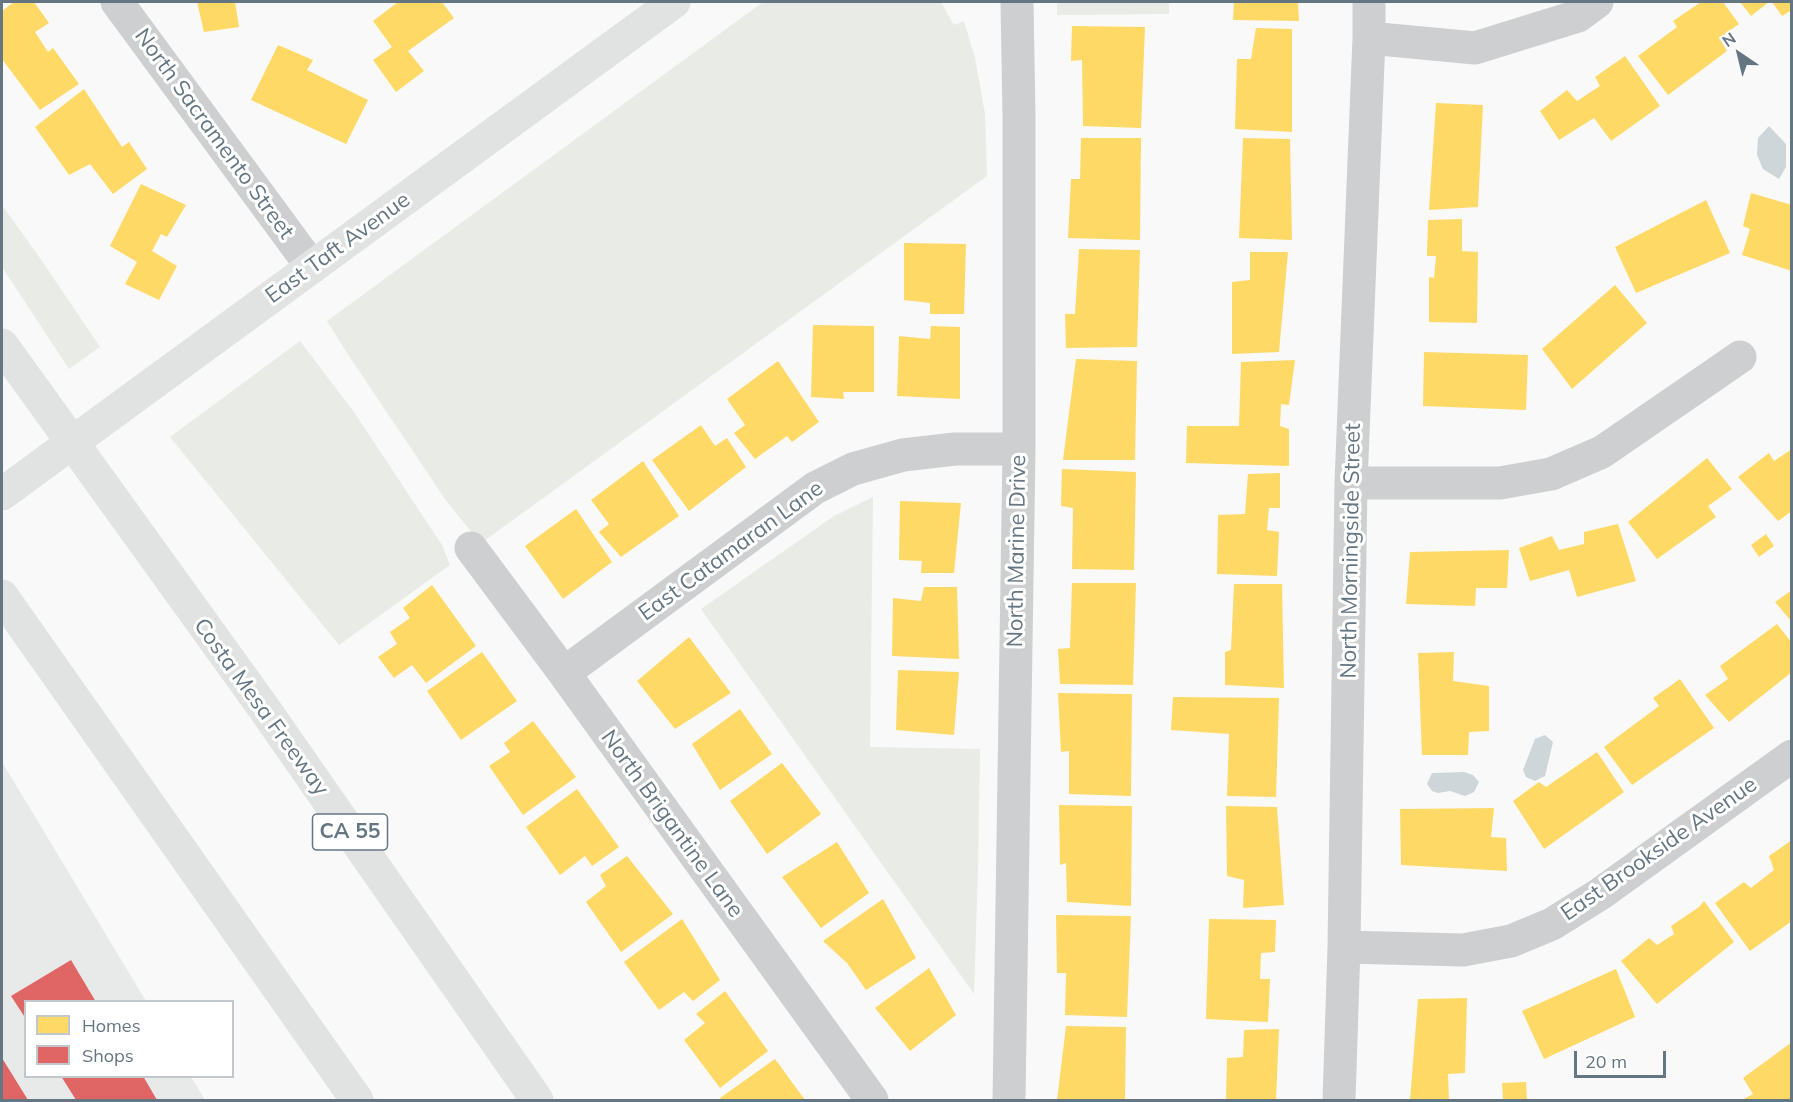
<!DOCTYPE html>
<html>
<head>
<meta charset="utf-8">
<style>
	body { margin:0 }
	#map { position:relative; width:1793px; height:1102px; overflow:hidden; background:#f9f9f9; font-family:Mulish,sans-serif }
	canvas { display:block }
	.frame { position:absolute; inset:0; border:3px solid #657683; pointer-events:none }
	.legend { position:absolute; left:24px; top:1000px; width:210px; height:78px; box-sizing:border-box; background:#fff; border:2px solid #c1c8cd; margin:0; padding:8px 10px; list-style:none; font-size:18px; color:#657683 }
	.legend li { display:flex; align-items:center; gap:12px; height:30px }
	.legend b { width:30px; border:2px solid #c1c8cd }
	.north { position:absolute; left:1709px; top:24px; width:60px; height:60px; -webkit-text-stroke:4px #fff; paint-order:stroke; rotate:325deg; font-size:16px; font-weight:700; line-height:24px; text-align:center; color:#657683 }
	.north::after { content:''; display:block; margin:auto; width:21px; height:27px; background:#657683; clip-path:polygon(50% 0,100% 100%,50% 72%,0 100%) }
	.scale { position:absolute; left:1574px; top:1051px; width:92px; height:27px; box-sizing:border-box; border:3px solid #657683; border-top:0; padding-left:8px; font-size:18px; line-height:21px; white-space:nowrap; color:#657683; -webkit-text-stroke:4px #fff; paint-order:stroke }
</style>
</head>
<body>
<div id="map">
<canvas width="1793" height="1102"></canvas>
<div class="frame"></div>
<ul class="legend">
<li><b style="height:16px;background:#ffd966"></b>Homes</li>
<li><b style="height:16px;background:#e06666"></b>Shops</li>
</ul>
<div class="north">N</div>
<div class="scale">20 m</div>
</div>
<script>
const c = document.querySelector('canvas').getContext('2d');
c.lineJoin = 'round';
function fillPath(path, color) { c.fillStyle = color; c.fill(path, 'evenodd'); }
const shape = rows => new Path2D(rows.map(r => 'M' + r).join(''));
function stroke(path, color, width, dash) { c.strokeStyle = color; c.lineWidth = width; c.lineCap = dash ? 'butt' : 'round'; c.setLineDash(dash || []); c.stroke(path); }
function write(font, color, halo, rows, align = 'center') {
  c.font = font + ' Mulish,sans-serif'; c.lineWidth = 6; c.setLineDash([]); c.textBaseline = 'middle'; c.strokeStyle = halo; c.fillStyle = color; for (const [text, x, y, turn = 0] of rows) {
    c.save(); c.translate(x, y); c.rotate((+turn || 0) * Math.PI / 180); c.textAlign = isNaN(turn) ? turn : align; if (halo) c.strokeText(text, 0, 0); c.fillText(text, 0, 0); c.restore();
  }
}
const built = shape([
	[2,762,146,1001,26,1002,26,1076,191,1077,205,1100,2,1100]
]);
const green = shape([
	[763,2,941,2,954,25,964,21,975,58,985,114,987,176,484,541,473,534,445,499,347,353,327,321],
	[1057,2,1169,2,1169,14,1057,15],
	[2,205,40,258,100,347,69,369,2,267],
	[300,341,354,412,442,545,450,565,339,645,170,437],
	[873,497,870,747,980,749,978,868,974,994,701,609,834,516]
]);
const water = shape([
	[1769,126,1786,144,1786,167,1779,179,1763,169,1757,155,1758,138],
	[1545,735,1553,742,1545,776,1535,781,1526,777,1523,770,1535,739],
	[1464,772,1473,775,1479,782,1474,792,1465,796,1450,791,1438,793,1432,791,1427,784,1432,773]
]);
const homes = shape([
	[14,2,34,2,49,23,35,32,48,52,53,48,79,84,40,110,2,59,2,11],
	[197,2,235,2,239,27,204,32],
	[398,2,442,2,454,18,408,51,424,71,396,92,373,60,392,47,373,21],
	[1234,2,1298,2,1299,21,1233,20],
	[1701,2,1723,2,1739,24,1719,38,1727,51,1668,95,1638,56,1677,27,1673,21],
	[1740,2,1769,2,1751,16],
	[1772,2,1792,2,1792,10,1782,16],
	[1072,26,1145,27,1141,128,1083,126,1082,60,1071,61],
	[1256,28,1292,29,1292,132,1235,129,1237,59,1251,59],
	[278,45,313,60,307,70,368,100,346,144,251,100],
	[1625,56,1660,106,1611,141,1594,118,1559,140,1540,111,1567,90,1577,101,1600,86,1595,77],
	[84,89,122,147,129,142,147,169,113,194,90,164,69,175,35,127],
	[1436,103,1483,105,1478,207,1429,210],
	[1081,138,1141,138,1140,240,1068,238,1071,179,1080,179],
	[1243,138,1290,139,1292,240,1239,238],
	[141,184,186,205,167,237,161,234,152,251,177,266,159,300,125,284,137,262,110,246],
	[1751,193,1792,205,1792,271,1742,255,1750,229,1743,226],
	[1706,200,1730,253,1636,293,1615,247],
	[1462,219,1462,251,1478,252,1477,323,1429,322,1429,277,1434,278,1436,256,1427,256,1428,220],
	[904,243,966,244,964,314,930,314,930,303,904,300],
	[1079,249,1140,250,1137,347,1066,348,1065,314,1075,314],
	[1250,252,1288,252,1279,352,1232,354,1232,282,1250,280],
	[1615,285,1647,323,1572,389,1542,349],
	[813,325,874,326,874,392,843,392,844,399,811,397],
	[931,326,960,327,960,399,897,396,899,336,930,339],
	[1424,352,1528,355,1526,410,1423,406],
	[1076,359,1137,361,1135,460,1063,460],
	[1295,360,1289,405,1281,404,1280,426,1289,429,1289,466,1186,463,1187,426,1239,426,1241,362],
	[778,361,819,422,792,442,787,436,755,459,734,433,745,425,727,399],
	[701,425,715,446,727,438,746,467,689,511,652,460],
	[1792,449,1792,511,1778,521,1738,477,1769,453,1774,461],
	[1707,458,1732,489,1708,506,1716,517,1657,559,1628,522],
	[643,461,679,516,621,557,599,532,609,524,591,500],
	[1062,469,1136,472,1134,570,1072,569,1073,508,1061,506],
	[1280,473,1280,508,1269,508,1267,530,1279,532,1277,576,1217,574,1218,515,1245,514,1248,474],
	[900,501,961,503,954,573,921,573,922,561,899,560],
	[576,509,612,562,563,599,525,546],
	[1618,524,1636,581,1577,597,1569,570,1530,581,1519,548,1552,536,1559,550,1584,544,1584,532],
	[1766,534,1774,546,1759,557,1751,545],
	[1509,550,1507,588,1476,588,1475,606,1406,604,1410,552],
	[1072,583,1136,583,1133,685,1060,684,1058,649,1070,648],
	[1234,584,1282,584,1284,688,1225,685,1225,652,1231,650],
	[432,585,476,646,426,683,412,665,394,678,378,657,397,644,390,632,410,618,403,608],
	[924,587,957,587,959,659,892,656,893,598,921,601],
	[1792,590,1792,622,1775,602],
	[1777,624,1792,643,1792,672,1729,722,1705,695,1728,679,1720,666],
	[689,637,731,693,675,729,637,681],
	[482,652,517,701,461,740,427,691],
	[1454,652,1453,681,1489,686,1489,731,1469,732,1468,755,1422,755,1418,653],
	[898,670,959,672,954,735,896,730],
	[1680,679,1714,728,1632,785,1604,747,1659,706,1653,698],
	[1058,693,1132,694,1131,796,1069,794,1069,751,1061,752],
	[1173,697,1279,698,1276,797,1227,796,1229,734,1171,730],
	[740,709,772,754,720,790,692,744],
	[533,721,576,777,523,815,489,766,510,752,504,743],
	[1597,752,1624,792,1544,849,1513,801,1539,782,1546,787],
	[782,763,821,814,767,854,730,801],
	[577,789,619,847,592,866,585,856,560,875,526,827],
	[1059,805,1132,806,1131,906,1067,902,1066,863,1060,865],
	[1226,806,1277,807,1284,905,1243,908,1244,880,1227,876],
	[1494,808,1491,837,1506,838,1507,871,1401,865,1400,809],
	[1792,840,1792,921,1750,951,1715,903,1744,882,1751,888,1774,870,1769,856],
	[837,842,869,893,821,928,782,877],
	[627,856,673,914,621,952,586,902,606,886,600,875],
	[883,899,916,958,866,990,847,963,823,941],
	[1704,901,1734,942,1657,1004,1621,961,1649,938,1657,945,1674,934,1671,926,1699,907],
	[1056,915,1131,916,1127,1017,1065,1015,1066,973,1057,973],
	[682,919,720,980,693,1001,684,992,659,1010,624,962],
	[1209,919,1276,920,1275,952,1261,953,1260,979,1270,979,1268,1022,1206,1019],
	[929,968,956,1015,910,1051,875,1008],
	[1616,969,1635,1017,1544,1059,1522,1011],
	[725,991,768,1051,720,1088,684,1040,705,1023,696,1014],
	[1467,998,1465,1073,1448,1074,1449,1100,1410,1100,1418,999],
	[1066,1026,1126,1027,1125,1100,1057,1100],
	[1279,1029,1276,1100,1226,1100,1227,1058,1243,1057,1244,1030],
	[1792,1042,1792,1100,1742,1100,1753,1094,1743,1078],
	[775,1059,805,1100,721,1100,720,1098],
	[1526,1082,1527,1100,1503,1100,1502,1083]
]);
const shops = shape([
	[71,960,96,1002,26,1002,26,1019,11,996],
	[2,1058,28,1100,2,1100],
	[61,1076,143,1076,157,1100,76,1100]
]);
const minor = shape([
	[117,2,312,267],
	[1369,38,1475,48,1578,16,1597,2],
	[1351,483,1500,483,1551,474,1602,452,1740,357],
	[471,548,564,673,872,1100],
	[564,673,815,488,853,469,903,455,955,449,1019,449],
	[1344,947,1463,950,1511,941,1552,924,1600,894,1792,756],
	[1009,1100,1019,449,1019,116,1017,2],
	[1339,1100,1344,947,1351,483,1369,38,1369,2]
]);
const major = shape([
	[2,494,674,2]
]);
const highway = shape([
	[2,345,263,707,537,1100],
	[2,596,357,1100]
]);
const shields = [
	[350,832,75]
];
const shieldNames = [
	["CA 55",350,832]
];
const streetNames = [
	["North Sacramento Street",214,134,54],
	["East Taft Avenue",338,248,-36],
	["East Catamaran Lane",731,551,-36],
	["North Marine Drive",1017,551,-89],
	["North Morningside Street",1351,551,-89],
	["Costa Mesa Freeway",261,707,54],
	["North Brigantine Lane",672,824,54],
	["East Brookside Avenue",1659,849,-35]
];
fillPath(built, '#e8e9e9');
fillPath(green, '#e8ebe6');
fillPath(water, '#ced6d9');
fillPath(homes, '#ffd966');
fillPath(shops, '#e06666');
stroke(minor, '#cecfd0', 33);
stroke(major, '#e1e2e2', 33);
stroke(highway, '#e1e2e2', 33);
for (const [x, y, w] of shields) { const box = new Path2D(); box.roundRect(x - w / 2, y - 18, w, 36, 4.5); c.fillStyle = '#fff'; c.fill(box); stroke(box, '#657683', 1.5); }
write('bold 21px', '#657683', null, shieldNames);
write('22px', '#657683', '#fff', streetNames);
</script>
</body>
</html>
